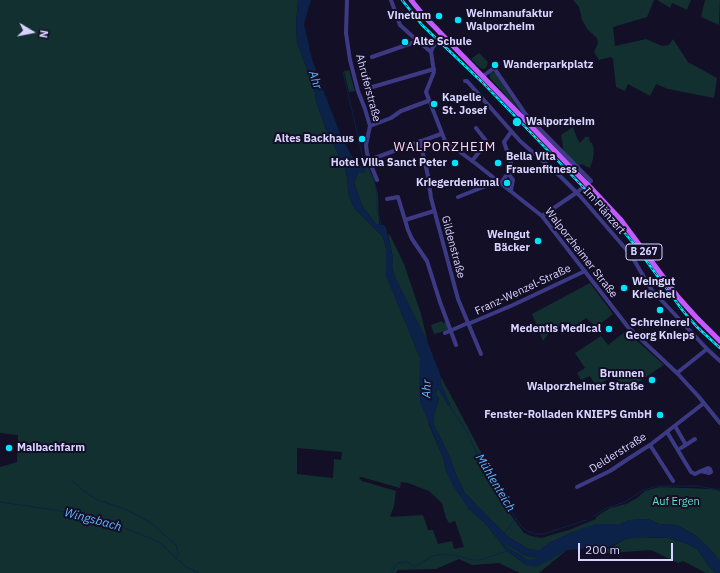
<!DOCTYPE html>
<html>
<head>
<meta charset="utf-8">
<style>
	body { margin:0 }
	#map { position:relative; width:720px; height:573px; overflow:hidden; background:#130f26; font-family:"IBM Plex Sans",sans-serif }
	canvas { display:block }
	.north { position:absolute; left:12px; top:12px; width:40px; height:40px; -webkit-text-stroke:3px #130f26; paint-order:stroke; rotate:100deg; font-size:11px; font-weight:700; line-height:16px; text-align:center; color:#d9d4ff }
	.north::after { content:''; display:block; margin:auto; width:14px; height:18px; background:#d9d4ff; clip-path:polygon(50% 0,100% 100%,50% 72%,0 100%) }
	.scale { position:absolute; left:578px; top:543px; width:95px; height:18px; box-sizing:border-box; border:2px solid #d9d4ff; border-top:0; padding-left:5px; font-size:12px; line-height:14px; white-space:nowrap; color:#d9d4ff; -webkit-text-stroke:3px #130f26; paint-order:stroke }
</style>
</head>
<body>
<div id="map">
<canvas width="720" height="573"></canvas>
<div class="north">N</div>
<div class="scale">200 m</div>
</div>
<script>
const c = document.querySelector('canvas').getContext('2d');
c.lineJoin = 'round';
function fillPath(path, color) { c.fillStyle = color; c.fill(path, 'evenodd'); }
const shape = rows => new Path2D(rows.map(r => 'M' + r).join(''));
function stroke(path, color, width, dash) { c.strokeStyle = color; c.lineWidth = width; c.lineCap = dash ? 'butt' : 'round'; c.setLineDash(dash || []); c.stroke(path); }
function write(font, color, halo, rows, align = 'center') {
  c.font = font + ' "IBM Plex Sans",sans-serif'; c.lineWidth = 4; c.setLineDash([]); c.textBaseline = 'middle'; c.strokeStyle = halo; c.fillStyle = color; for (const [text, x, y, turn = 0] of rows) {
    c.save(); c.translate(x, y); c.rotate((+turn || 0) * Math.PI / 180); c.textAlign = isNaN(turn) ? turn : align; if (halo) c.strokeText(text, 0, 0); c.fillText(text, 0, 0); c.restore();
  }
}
const green = shape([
	[0,0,298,0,296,25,297,42,315,92,316,102,326,129,346,170,349,196,354,208,383,237,386,248,386,275,420,358,420,385,429,425,443,457,446,471,468,508,484,522,507,551,526,565,567,550,539,573,520,573,499,563,472,565,459,559,436,569,398,570,395,573,0,573,0,467,17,462,18,435,0,433],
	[297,448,342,452,341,460,334,459,333,478,297,474],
	[361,477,400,488,401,482,408,483,429,491,442,503,446,518,449,523,455,521,464,547,454,549,452,541,438,544,433,530,428,530,423,515,390,517,394,506,396,491,362,481,359,478],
	[573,0,654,0,647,17,613,27,615,46,646,39,662,46,669,45,673,39,688,62,717,78,714,98,668,89,656,84,650,96,628,84,625,91,616,87,613,59,611,57,599,60,594,52,598,43,597,38,588,30,582,20,579,7],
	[657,0,691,0,687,10,672,3,670,8],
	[705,0,720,0,719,25,701,17],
	[479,53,488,62,486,68,483,69,479,67,471,59],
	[349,70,355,91,349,92,344,71],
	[492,72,495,73,522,114,490,78,490,73],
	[573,127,577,138,580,143,585,137,589,137,590,142,592,143,594,150,593,159,590,168,581,164,579,166,564,153,561,135],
	[367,163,374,180,378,194,379,224,376,224,363,207,354,183,358,173,364,173],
	[388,234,390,235,404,264,421,314,428,343,395,277,392,266,393,258],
	[590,283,613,314,596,327,586,318,568,331,563,325,548,334,543,341,532,314],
	[442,321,443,323,446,322,449,330,434,334,431,325],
	[626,331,664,365,625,391,615,375,596,386,590,376,581,380,577,373,585,368,575,353,601,336,608,345],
	[441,377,482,454,483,464,481,469,497,496,524,533,531,536,541,538,569,530,596,519,596,517,610,508,626,504,637,498,645,491,659,487,711,489,720,491,720,561,709,548,695,535,677,525,659,524,648,519,630,520,620,524,597,524,571,533,549,543,539,551,528,549,507,536,464,492,455,472,449,455,434,425,434,415,439,399,436,395,437,389,439,390,448,405,450,405,440,381],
	[637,537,669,538,685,543,697,549,710,568,716,573,706,573,683,561,678,563,651,550,597,554,596,549,610,548,625,539],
	[506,544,524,555,531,557,537,556,538,558,534,559,526,559,505,546]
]);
const water = shape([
	[298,0,311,0,304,24,312,59,324,92,341,136,354,160,365,166,365,170,364,173,358,173,354,183,363,207,376,224,384,225,386,228,393,258,392,266,395,277,428,343,441,377,440,381,450,405,449,406,439,390,437,389,436,395,439,399,434,415,434,425,449,455,455,472,464,492,507,536,528,549,539,550,549,543,571,533,589,526,597,524,620,524,630,520,648,519,659,524,677,525,695,535,709,548,720,561,720,573,716,573,710,568,697,549,685,543,669,538,647,537,625,539,609,547,567,550,543,564,536,567,526,565,507,551,484,522,468,508,453,486,446,471,443,457,420,402,419,379,420,358,386,275,386,248,383,237,354,208,349,196,346,170,326,129,316,102,315,92,297,42,296,25],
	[506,544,524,555,531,557,537,556,538,558,534,559,526,559,505,546]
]);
const stream = shape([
	[343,72,363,158,374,179,377,194,377,209,381,224],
	[449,405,467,432,485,471,499,494,521,526,527,531,535,534,543,534,586,520],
	[71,480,84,491,96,499,127,510,150,522,176,545,178,553,176,559],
	[0,502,55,510,74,514,86,520,97,522,110,522,159,542,186,567,199,573],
	[593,516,607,508,625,502,643,490,658,486,697,486,720,490],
	[504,533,516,519],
	[392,573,394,570,394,567,398,563,408,562,414,567,433,556,444,554,445,555,454,555,472,560,480,560,507,551]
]);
const minor = shape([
	[347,0,346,33,350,60,358,91,365,109,370,126,366,145,367,153,369,160,377,180],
	[391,0,400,25,411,35,431,52],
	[443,36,433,47,431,52,434,72,426,92,445,141,475,163,542,216,628,327,677,373,699,397,720,423],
	[372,57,418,41],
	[483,76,494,68,526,115,591,181,576,193,542,216],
	[465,81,467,81,520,141,561,177,581,197,631,255,651,289,707,349,720,361],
	[369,88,434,69],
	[370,126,391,118,401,111,428,101],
	[420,141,428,176,431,198,458,299,481,354],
	[369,160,441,134],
	[472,161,487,142,476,128],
	[508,173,513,180,511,190],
	[501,183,508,173,511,167,511,163,504,142,511,132],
	[458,197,491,184,496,179],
	[387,199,398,197,408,230,412,239,427,261,440,302,456,345],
	[405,220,434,211],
	[468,324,513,305,585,271],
	[445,333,468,323],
	[677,373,707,349],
	[675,426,686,445],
	[667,432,691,472,695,474,701,471,708,468,710,469,711,472,709,473,701,471],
	[650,445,673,481],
	[681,448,695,439],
	[577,487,610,471,628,459,650,445,704,403]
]);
const major = shape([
	[411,0,424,16,586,183],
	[591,188,621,220,678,297,696,317,720,341]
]);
const rail = shape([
	[402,0,422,25,482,82,609,214,634,244,683,311,697,327,720,348]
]);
const majorBridge = shape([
	[586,183,591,188]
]);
const markers = [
	[439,16,4,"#00e5ff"],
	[458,20,4,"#00e5ff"],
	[405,42,4,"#00e5ff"],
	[495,65,4,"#00e5ff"],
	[434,104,4,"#00e5ff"],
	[517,122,5,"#00e5ff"],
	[362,139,4,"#00e5ff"],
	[455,163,4,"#00e5ff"],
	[498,163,4,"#00e5ff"],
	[507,183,4,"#00e5ff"],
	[538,241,4,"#00e5ff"],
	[624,288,4,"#00e5ff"],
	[660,310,4,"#00e5ff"],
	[609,329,4,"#00e5ff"],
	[652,380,4,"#00e5ff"],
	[660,415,4,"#00e5ff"],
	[9,448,4,"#00e5ff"]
];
const shields = [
	[644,252,36]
];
const shieldNames = [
	["B 267",644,252]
];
const poiNames = [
	["Weinmanufaktur",466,14],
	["Walporzheim",466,27],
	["Vinetum",431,16,"right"],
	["Alte Schule",413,42],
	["Wanderparkplatz",503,65],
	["Kapelle",442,98],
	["St. Josef",442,111],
	["Walporzheim",526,122],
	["Altes Backhaus",354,139,"right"],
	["Bella Vita",506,157],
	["Frauenfitness",506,170],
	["Hotel Villa Sanct Peter",447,163,"right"],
	["Kriegerdenkmal",499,183,"right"],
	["Weingut",530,235,"right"],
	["Bäcker",530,248,"right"],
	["Weingut",632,282],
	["Kriechel",632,295],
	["Schreinerei",660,323,"center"],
	["Georg Knieps",660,336,"center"],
	["Medentis Medical",601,329,"right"],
	["Brunnen",644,374,"right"],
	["Walporzheimer Straße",644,387,"right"],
	["Fenster-Rolladen KNIEPS GmbH",652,415,"right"],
	["Maibachfarm",17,448]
];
const streetNames = [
	["Ahruferstraße",368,88,75],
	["Im Plänzert",604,211,49],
	["Gildenstraße",453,247,75],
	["Walporzheimer Straße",581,253,52],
	["Franz-Wenzel-Straße",523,290,-25],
	["Delderstraße",618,453,-32]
];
const parkNames = [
	["Auf Ergen",676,502]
];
const waterNames = [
	["Ahr",315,80,71],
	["Ahr",427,389,-89],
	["Mühlenteich",495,483,59],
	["Wingsbach",93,520,15]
];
const quarterNames = [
	["WALPORZHEIM",445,147]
];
fillPath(green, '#12302f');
fillPath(water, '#0c2248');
stroke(stream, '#0c2248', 1);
stroke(minor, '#3d3a85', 4);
stroke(major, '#c25bff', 5);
stroke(rail, '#00e5ff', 2.5);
stroke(rail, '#130f26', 1, [3]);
stroke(majorBridge, '#c25bff', 5);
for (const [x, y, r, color] of markers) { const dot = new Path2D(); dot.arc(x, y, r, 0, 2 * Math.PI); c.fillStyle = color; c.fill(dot); stroke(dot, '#130f26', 1.5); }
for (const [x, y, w] of shields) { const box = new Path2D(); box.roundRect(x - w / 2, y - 8, w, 16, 3); c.fillStyle = '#130f26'; c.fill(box); stroke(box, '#d9d4ff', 1); }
write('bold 10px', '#d9d4ff', null, shieldNames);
write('bold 11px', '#d9d4ff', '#130f26', poiNames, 'left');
write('11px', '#d9d4ff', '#130f26', streetNames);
write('11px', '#5fe0c0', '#130f26', parkNames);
write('italic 12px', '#62b6ff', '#130f26', waterNames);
c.letterSpacing = '1px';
write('13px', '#ffd6f0', '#130f26', quarterNames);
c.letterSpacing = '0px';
</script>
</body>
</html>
